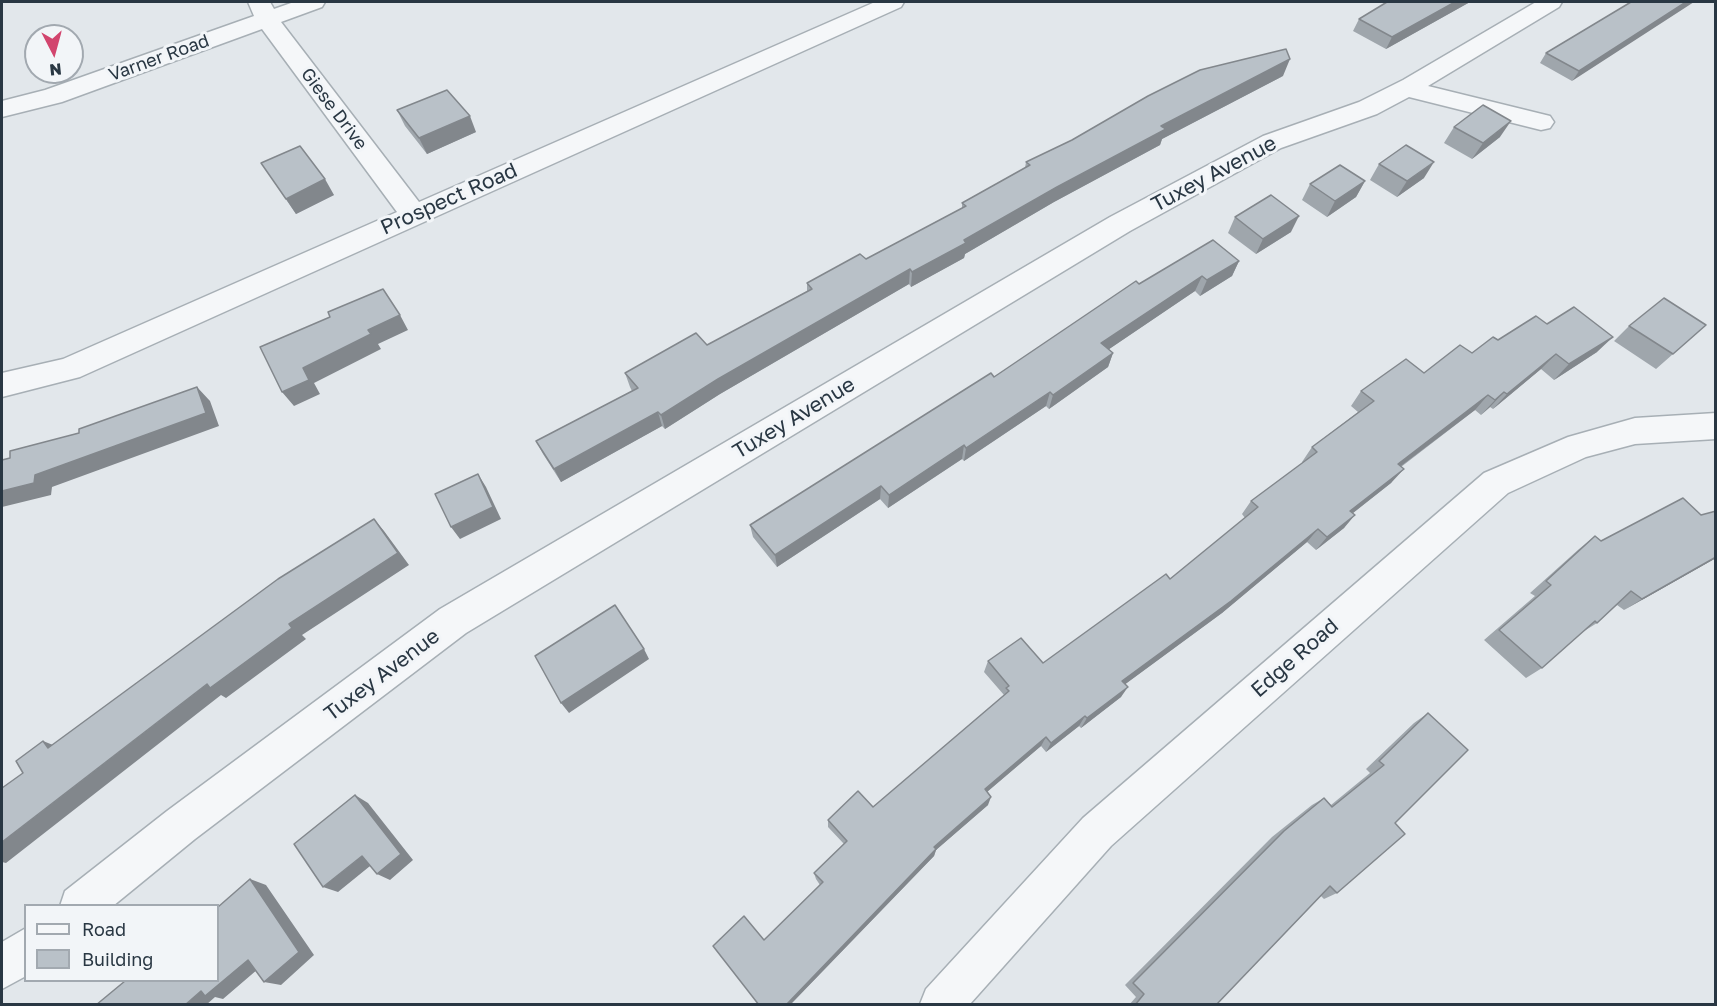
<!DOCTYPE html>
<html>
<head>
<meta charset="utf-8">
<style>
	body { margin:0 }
	#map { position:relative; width:1717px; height:1006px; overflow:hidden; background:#e2e7eb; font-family:"Golos Text",sans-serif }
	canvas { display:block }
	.frame { position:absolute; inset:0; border:3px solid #293743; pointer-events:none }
	.legend { position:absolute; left:24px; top:904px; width:195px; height:78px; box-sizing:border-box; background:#f2f5f8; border:2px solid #a2a9b0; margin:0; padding:8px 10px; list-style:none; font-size:18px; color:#293743 }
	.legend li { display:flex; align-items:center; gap:12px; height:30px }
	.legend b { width:30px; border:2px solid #a2a9b0 }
	.north { position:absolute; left:24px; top:24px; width:60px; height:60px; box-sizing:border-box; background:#f2f5f8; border:2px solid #a2a9b0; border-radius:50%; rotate:174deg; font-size:16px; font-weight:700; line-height:24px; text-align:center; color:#293743 }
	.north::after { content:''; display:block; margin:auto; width:21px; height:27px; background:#d2456e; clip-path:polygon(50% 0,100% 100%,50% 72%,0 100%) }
</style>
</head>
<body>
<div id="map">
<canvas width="1717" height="1006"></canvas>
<div class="frame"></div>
<ul class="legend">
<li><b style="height:8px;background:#f5f7f9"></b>Road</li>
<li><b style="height:16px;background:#b9c1c8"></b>Building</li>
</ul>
<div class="north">N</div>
</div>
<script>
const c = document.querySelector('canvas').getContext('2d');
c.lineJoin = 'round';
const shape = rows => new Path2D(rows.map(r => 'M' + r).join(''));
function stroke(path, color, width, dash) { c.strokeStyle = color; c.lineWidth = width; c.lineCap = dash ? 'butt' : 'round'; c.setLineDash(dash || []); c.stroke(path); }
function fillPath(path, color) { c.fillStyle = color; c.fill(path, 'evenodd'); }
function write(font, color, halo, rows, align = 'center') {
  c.font = font + ' "Golos Text",sans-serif'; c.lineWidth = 6; c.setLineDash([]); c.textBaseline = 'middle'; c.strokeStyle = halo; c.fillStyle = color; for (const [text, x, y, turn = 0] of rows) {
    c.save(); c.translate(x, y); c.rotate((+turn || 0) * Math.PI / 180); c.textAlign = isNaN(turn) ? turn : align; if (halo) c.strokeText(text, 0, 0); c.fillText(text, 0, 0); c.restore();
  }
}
const minor = shape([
	[248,2,270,2,274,9,294,2,325,2,322,7,281,22,419,202,875,2,904,2,901,7,80,377,2,397,2,373,63,359,397,212,262,29,62,102,2,117,2,101,45,90,254,16,248,2],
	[1536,2,1562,2,1559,7,1428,86,1550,116,1554,122,1550,128,1541,130,1409,97,1377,114,1281,148,1130,231,466,633,195,839,113,906,60,906,65,891,167,811,440,609,1110,217,1263,136,1359,102,1403,80,1536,2],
	[1716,413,1716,439,1635,444,1586,457,1508,493,1111,846,970,1004,920,1004,926,989,1083,818,1484,473,1568,437,1635,418,1716,413],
	[26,928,26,976,2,989,2,942,26,928]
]);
const wall = shape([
	[1470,2,1386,49,1353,31,1359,19],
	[1631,2,1572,81,1540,63,1546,53],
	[1283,76,1162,139,1160,145,1054,202,965,254,964,258,911,287,909,284,720,394,665,429,662,426,561,482,543,454,536,441,632,391,630,387,625,373,707,345,807,291,807,283,866,259,962,208,962,203,1025,168,1026,162],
	[397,110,476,132,427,154,405,126],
	[1454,127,1500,137,1472,159,1444,143],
	[261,163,334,195,296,214],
	[1379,164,1424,178,1397,197,1370,180],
	[1365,181,1356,197,1327,217,1302,200,1310,184],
	[1235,217,1291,232,1256,254,1228,233],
	[1239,261,1232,276,1200,296,1195,291,1109,349,1113,353,1108,367,1049,409,1046,406,964,461,962,459,888,508,880,499,777,567,753,537,750,525,994,377,1139,284],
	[1547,324,1597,352,1554,380,1541,369,1493,409,1490,407,1481,415,1475,410,1401,467,1391,483,1353,513,1344,528,1316,550,1307,542,1222,613,1125,684,1121,697,1081,728,1079,726,1046,752,1041,746,987,792,988,805,936,850,934,856,790,1005,759,1005,764,940,820,885,816,879,814,873,844,844,828,827,828,820,873,807,1003,696,1004,695,984,672,988,661,1043,663,1170,579,1245,518,1242,514,1251,501,1303,463,1302,462,1312,447,1358,412,1351,406,1361,391,1424,373,1472,353,1498,340],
	[1706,325,1656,369,1614,341,1629,326],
	[1716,511,1716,558,1624,610,1617,605,1597,623,1581,633,1542,668,1526,678,1484,640,1535,596,1530,593,1579,549,1595,536,1601,541],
	[1428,713,1395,823,1337,893,1324,899,1321,896,1216,1005,1129,1005,1136,997,1125,985,1272,837,1312,805,1324,798,1331,805,1370,773,1366,769,1414,723]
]);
const shadedWall = shape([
	[1455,2,1470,2,1386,49,1392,37],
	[1686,2,1694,2,1572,81,1579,71],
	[1290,59,1283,76,1162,139,1160,145,1054,202,965,254,964,258,911,287,912,272,964,240,1161,126],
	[470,116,476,132,427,154,419,138],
	[1511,121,1500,137,1472,159,1483,143],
	[1434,162,1424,178,1397,197,1407,181],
	[325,179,334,195,296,214,286,199],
	[1365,181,1356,197,1327,217,1335,201],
	[1299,216,1291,232,1256,254,1263,239],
	[1239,261,1232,276,1200,296,1207,280],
	[910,269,909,284,720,394,665,429,661,415,718,379],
	[1202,276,1195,291,1096,358,1101,343],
	[400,315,408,330,378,344,381,349,314,383,320,394,294,406,282,392,303,368,368,330],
	[1613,337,1597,352,1554,380,1569,364],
	[1113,353,1108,367,1049,409,1053,395],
	[1556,354,1541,369,1493,409,1507,394],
	[197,387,210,401,219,426,52,487,51,495,2,507,2,491,35,475],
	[1050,392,1046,406,964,461,966,448],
	[1504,392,1490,407,1481,415,1495,400],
	[1488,395,1475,410,1385,478,1398,464],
	[658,412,662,426,561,482,554,469],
	[964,445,962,459,888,508,889,495],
	[1404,469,1391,483,1339,524,1350,511],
	[478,474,486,487,501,519,460,539,451,527],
	[881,486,880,499,777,567,775,555],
	[1355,515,1344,528,1316,550,1327,537],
	[374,519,384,531,409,565,302,635,306,639,226,698,221,695,6,863,2,862,2,842,207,684,289,624],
	[1318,529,1307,542,1222,613,1116,691,1122,681],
	[1716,557,1716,558,1624,610,1642,599],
	[644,649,649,659,569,713,561,703],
	[1128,687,1121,697,1081,728,1087,718],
	[1085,716,1079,726,1046,752,1051,743],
	[1046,737,1041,746,981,797,985,789],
	[43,741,63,749,48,748],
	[355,795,368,803,413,860,390,880,377,874],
	[991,797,988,805,936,850,934,856,790,1005,786,1005,934,847],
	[362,856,375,862,338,892,323,887],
	[250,879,266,885,314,955,281,985,264,982],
	[248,960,265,963,223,999,215,997,206,1005,185,1005,201,991]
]);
const building = shape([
	[1387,2,1455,2,1392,37,1359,19,1387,2],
	[1631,2,1686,2,1579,71,1546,53,1631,2],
	[1286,49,1290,59,1161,126,1166,129,1057,187,964,240,966,243,912,272,910,269,718,379,661,415,658,412,554,469,536,441,638,388,625,373,696,333,707,345,812,289,807,283,860,254,866,259,966,206,962,203,1030,165,1026,162,1072,140,1148,96,1200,70,1286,49],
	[447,90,470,116,419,138,397,110,447,90],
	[1483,105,1511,121,1483,143,1454,127,1483,105],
	[1406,145,1434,162,1407,181,1379,164,1406,145],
	[300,146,325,179,286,199,261,163,300,146],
	[1340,165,1365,181,1335,201,1310,184,1340,165],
	[1271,195,1299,216,1263,239,1235,217,1271,195],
	[1213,240,1239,261,1207,280,1202,276,1101,343,1113,353,1053,395,1050,392,966,448,964,445,889,495,881,486,775,555,750,525,991,373,994,377,1136,281,1139,284,1213,240],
	[383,289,400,315,368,330,371,334,303,368,309,380,282,392,260,347,330,317,328,312,383,289],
	[1664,298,1706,325,1673,354,1629,326,1664,298],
	[1574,307,1613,337,1569,364,1556,354,1507,394,1504,392,1495,400,1488,395,1398,464,1404,469,1350,511,1355,515,1327,537,1318,529,1231,601,1122,681,1128,687,1087,718,1085,716,1051,743,1046,737,985,789,991,797,934,847,936,849,786,1005,759,1005,713,946,744,916,764,940,823,882,814,873,847,841,828,820,858,791,873,807,1009,691,1006,688,1009,686,988,661,1021,638,1043,663,1166,574,1170,579,1258,507,1251,501,1317,452,1312,447,1374,401,1361,391,1406,359,1424,373,1460,345,1472,353,1493,337,1498,340,1536,316,1547,324,1574,307],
	[197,387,206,413,35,475,34,483,2,491,2,460,10,458,10,451,79,433,79,429,197,387],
	[478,474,493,507,451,527,435,494,478,474],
	[1683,498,1701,515,1716,511,1716,557,1642,599,1631,591,1597,623,1595,621,1542,668,1499,630,1551,585,1546,581,1595,536,1601,541,1683,498],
	[374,519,398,553,289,624,292,628,210,688,207,684,2,842,2,788,23,773,16,761,43,741,48,748,278,579,374,519],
	[615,605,644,649,561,703,535,656,615,605],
	[1428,713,1468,750,1395,823,1405,834,1337,893,1330,886,1216,1005,1135,1005,1144,994,1133,983,1284,831,1324,798,1332,807,1384,765,1379,761,1428,713],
	[355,795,401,854,377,874,362,856,323,887,294,844,355,795],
	[250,879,299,952,264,982,248,960,205,996,201,991,185,1005,96,1005,125,981,218,981,218,907,250,879]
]);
const farStreetnames = [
	["Varner Road",159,58,-20],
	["Giese Drive",334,109,53]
];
const streetNames = [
	["Tuxey Avenue",1214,174,-28],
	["Prospect Road",449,199,-24],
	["Tuxey Avenue",794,418,-31],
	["Edge Road",1295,658,-41],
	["Tuxey Avenue",382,675,-37]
];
stroke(minor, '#a7afb5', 3);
fillPath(minor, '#f5f7f9');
fillPath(wall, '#9fa6ac');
fillPath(shadedWall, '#82878c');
fillPath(building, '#b9c1c8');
stroke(building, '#82878c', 1.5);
write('18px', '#293743', '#f2f5f8', farStreetnames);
write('21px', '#293743', '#f2f5f8', streetNames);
</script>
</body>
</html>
